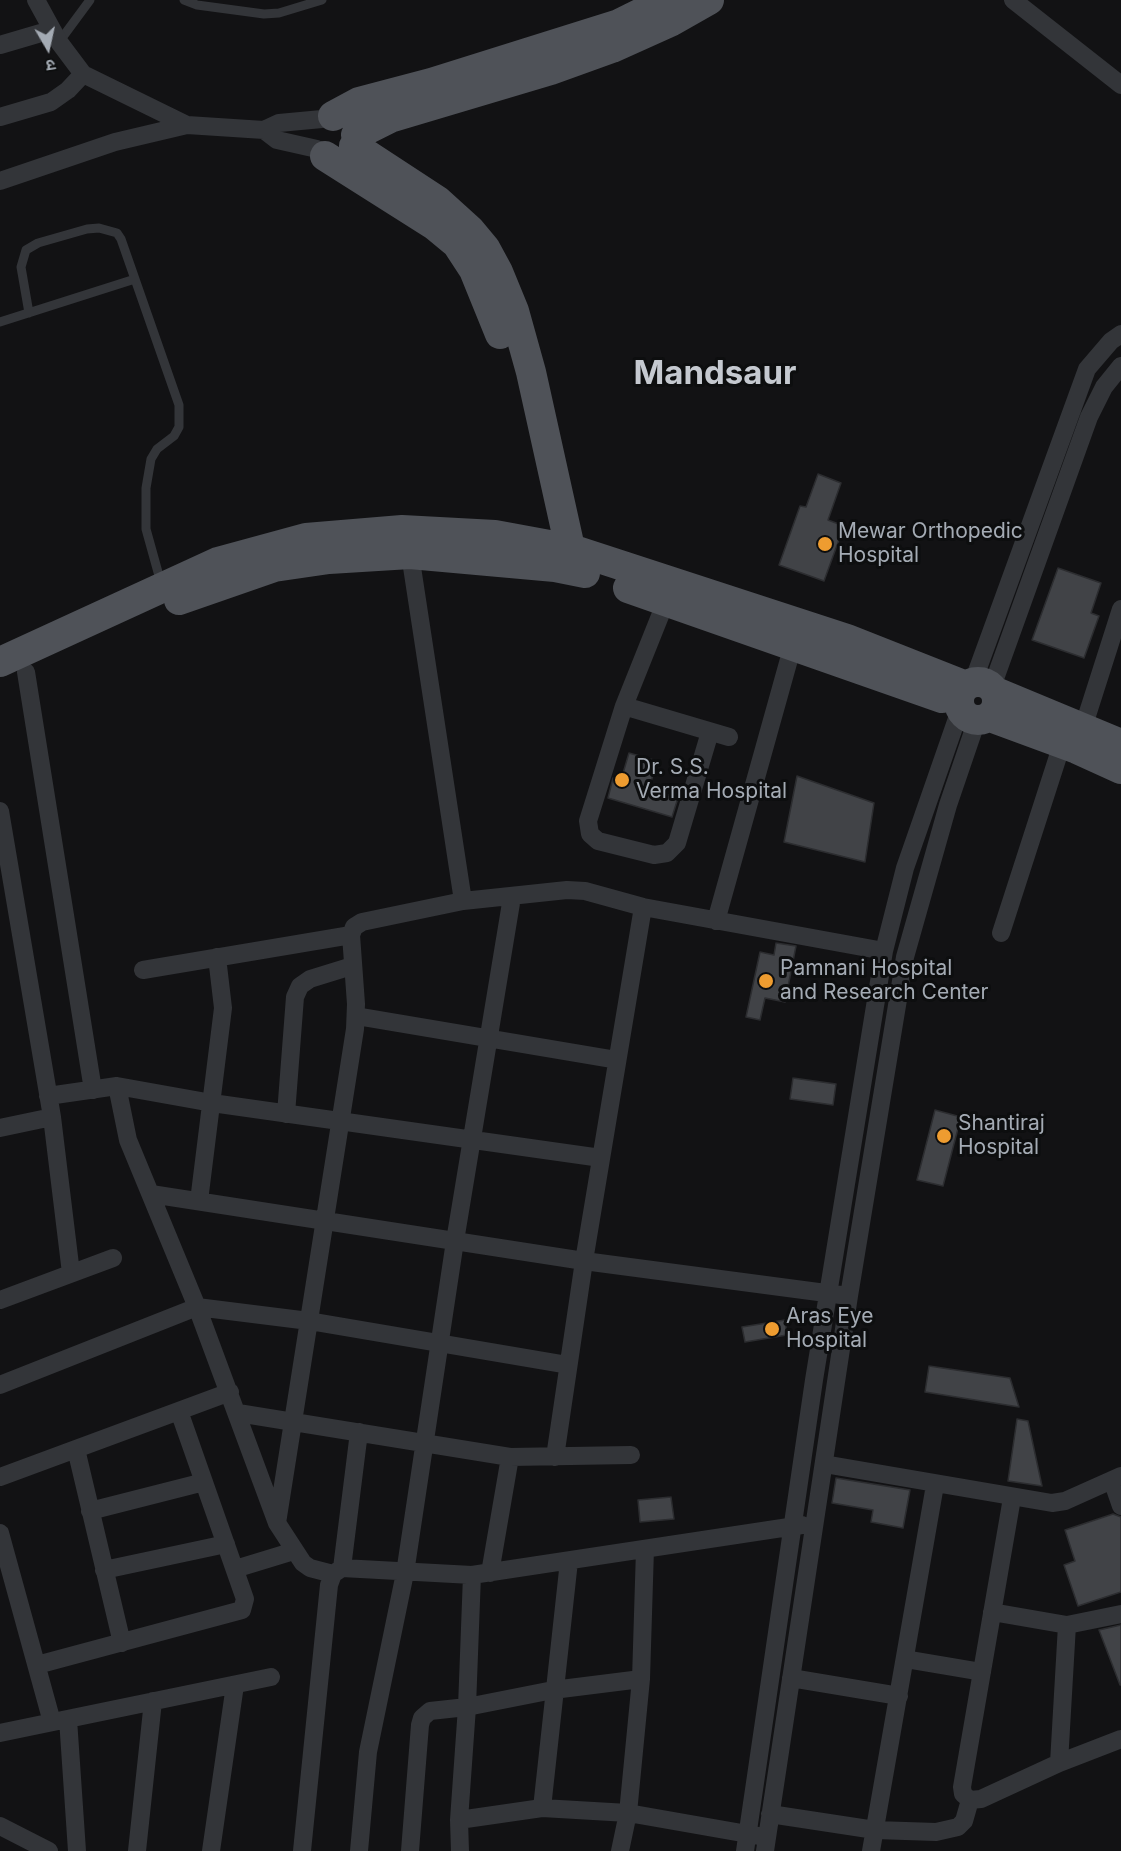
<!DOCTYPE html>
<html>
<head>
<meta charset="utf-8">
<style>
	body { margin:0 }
	#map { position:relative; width:1121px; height:1851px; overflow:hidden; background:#121214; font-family:Inter,"Noto Sans Devanagari",sans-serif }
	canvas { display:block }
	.north { position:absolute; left:18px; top:18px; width:60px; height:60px; -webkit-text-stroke:4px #0d0e0f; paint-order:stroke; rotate:171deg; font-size:16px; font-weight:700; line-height:24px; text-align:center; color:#a4abb4 }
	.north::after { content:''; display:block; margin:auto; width:21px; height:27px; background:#a4abb4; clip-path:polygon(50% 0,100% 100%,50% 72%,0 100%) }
</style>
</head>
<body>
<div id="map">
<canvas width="1121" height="1851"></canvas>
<div class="north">उ</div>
</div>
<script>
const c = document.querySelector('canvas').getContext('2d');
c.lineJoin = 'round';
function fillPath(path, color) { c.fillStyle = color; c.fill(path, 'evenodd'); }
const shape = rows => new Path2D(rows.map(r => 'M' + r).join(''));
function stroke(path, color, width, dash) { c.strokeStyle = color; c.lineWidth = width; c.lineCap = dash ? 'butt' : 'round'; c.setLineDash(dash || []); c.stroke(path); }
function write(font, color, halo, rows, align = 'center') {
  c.font = font + ' Inter,sans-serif'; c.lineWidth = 6; c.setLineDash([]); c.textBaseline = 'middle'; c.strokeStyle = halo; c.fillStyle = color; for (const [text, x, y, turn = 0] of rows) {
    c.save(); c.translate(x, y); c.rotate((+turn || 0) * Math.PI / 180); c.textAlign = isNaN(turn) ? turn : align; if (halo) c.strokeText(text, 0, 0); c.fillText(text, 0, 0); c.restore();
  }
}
const building = shape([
	[818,474,841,483,828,520,844,526,824,581,779,565,800,506,806,507,818,474],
	[1058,568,1101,583,1091,613,1099,616,1084,658,1032,640,1058,568],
	[629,753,657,761,649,789,678,798,672,817,608,798,613,778,621,780,629,753],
	[797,776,874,803,865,862,784,842,797,776],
	[776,943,796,946,785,1002,765,998,760,1020,746,1017,760,952,774,955,776,943],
	[793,1078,836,1084,833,1105,790,1099,793,1078],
	[935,1110,961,1117,943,1186,917,1180,935,1110],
	[785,1320,787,1335,745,1342,742,1327,785,1320],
	[929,1366,1010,1378,1019,1407,925,1392,929,1366],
	[1017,1419,1028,1421,1042,1486,1008,1481,1017,1419],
	[836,1478,910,1490,903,1528,871,1522,873,1510,832,1503,836,1478],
	[671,1497,674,1519,640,1522,638,1500,671,1497],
	[1113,1514,1121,1517,1121,1592,1078,1606,1064,1565,1075,1561,1065,1530,1113,1514],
	[1121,1625,1121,1685,1120,1685,1099,1630,1121,1625]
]);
const service = shape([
	[184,0,197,5,264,14,279,13,322,0],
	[59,42,90,0],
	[29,313,21,267,26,250,38,243,87,229,99,228,117,233,121,239,179,405,179,427,174,436,157,449,151,459,146,488,146,529,161,583],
	[0,322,135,279]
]);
const minor = shape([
	[36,0,59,42,83,74,187,125],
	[1013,0,1121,85],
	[0,45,51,30],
	[0,117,51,102,68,90,83,74],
	[264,130,277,140,317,149],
	[0,181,115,142,187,125,264,130,279,123,322,119],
	[410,554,463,901],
	[666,601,624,706,588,821,590,834,598,841,654,855,667,853,677,843,710,732],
	[26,672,93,1090],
	[973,682,1087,369,1111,341,1121,334],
	[992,687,1089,417,1104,387,1121,366],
	[624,706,729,737],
	[1083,728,1121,609],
	[0,811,52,1117,71,1273],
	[716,921,793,645],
	[1001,933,1062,744],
	[143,970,351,935],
	[356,1016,617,1060],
	[117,1086,128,1140,197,1307,277,1523,303,1563,310,1568,333,1574],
	[48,1096,117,1086,212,1103,601,1158],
	[286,1114,295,997,300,986,310,979,352,966],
	[0,1128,52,1117],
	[151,1194,584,1261,841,1295],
	[199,1201,223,1008,217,957],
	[0,1300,113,1258],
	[0,1385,197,1307,309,1321,568,1365],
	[238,1413,510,1457,631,1455],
	[76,1449,122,1643],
	[555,1457,584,1261,643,907],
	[824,1464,1052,1503,1065,1501,1121,1476],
	[0,1477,230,1392],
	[1112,1480,1121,1506],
	[1012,1498,962,1787,963,1794,970,1800,981,1799,1059,1763,1121,1739],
	[90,1511,204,1482],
	[277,1523,355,1029,356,1004,351,935,354,927,362,922,463,901,567,890,585,891,643,907,884,951],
	[0,1533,52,1722],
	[645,1549,641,1679,628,1813,759,1836],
	[342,1568,359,1432],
	[235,1569,294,1551],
	[104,1570,226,1544],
	[490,1573,510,1457],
	[992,1612,1067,1625,1121,1614],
	[905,1659,982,1672],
	[37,1665,242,1610,245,1599,179,1411],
	[791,1678,899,1696],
	[68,1719,77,1851],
	[0,1733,271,1677],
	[1059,1763,1067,1625],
	[542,1808,569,1561],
	[770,1814,875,1830,936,1832,958,1827,964,1821,970,1800],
	[459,1820,542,1808,628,1813,620,1851],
	[0,1826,49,1851],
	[137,1851,153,1701],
	[211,1851,235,1685],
	[302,1851,329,1585,333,1574,342,1568,472,1575,802,1525],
	[359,1851,368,1752,405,1573,455,1241,512,897],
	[410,1851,420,1725,422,1718,430,1711,467,1707,553,1690,641,1679],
	[460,1851,459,1820,467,1707,472,1575],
	[745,1851,814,1380,884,951,905,868,960,710],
	[765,1851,849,1296,905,957,948,805,977,720],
	[871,1851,935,1485]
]);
const primary = shape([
	[333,116,359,102,431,83,619,24,667,0],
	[356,135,390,118,551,70,612,48,672,21,709,0],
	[354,146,438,201,470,230,485,248,498,272,514,311,531,372,574,566],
	[325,156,434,225,457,244,474,270,500,334],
	[628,588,942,698],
	[179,600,274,567,329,559,410,554,555,567,585,573],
	[0,662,218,562,306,538,402,530,495,535,571,549,847,639,966,686],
	'959 701a19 19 0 1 1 38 0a19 19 0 1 1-38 0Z',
	[996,692,1121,744],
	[990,717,1077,749,1121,769]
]);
const markers = [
	[825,544,8,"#ee9c30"],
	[622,780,8,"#ee9c30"],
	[766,981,8,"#ee9c30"],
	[944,1136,8,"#ee9c30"],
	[772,1329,8,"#ee9c30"]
];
const poiNames = [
	["Mewar Orthopedic",838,532],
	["Hospital",838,556],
	["Dr. S.S.",636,768],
	["Verma Hospital",636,792],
	["Pamnani Hospital",780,969],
	["and Research Center",780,993],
	["Shantiraj",958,1124],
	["Hospital",958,1148],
	["Aras Eye",786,1317],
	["Hospital",786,1341]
];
const townNames = [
	["Mandsaur",715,374]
];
fillPath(building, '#414347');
stroke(building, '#2c2d30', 1.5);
stroke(service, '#333539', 9);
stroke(minor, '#333539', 18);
stroke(primary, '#4f5258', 30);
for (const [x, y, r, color] of markers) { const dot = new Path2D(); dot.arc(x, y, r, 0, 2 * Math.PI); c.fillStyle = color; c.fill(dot); stroke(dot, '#0d0e0f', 2); }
write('21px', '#a4abb4', '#0d0e0f', poiNames, 'left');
write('bold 33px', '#c5c9d0', '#0d0e0f', townNames);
</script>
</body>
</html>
